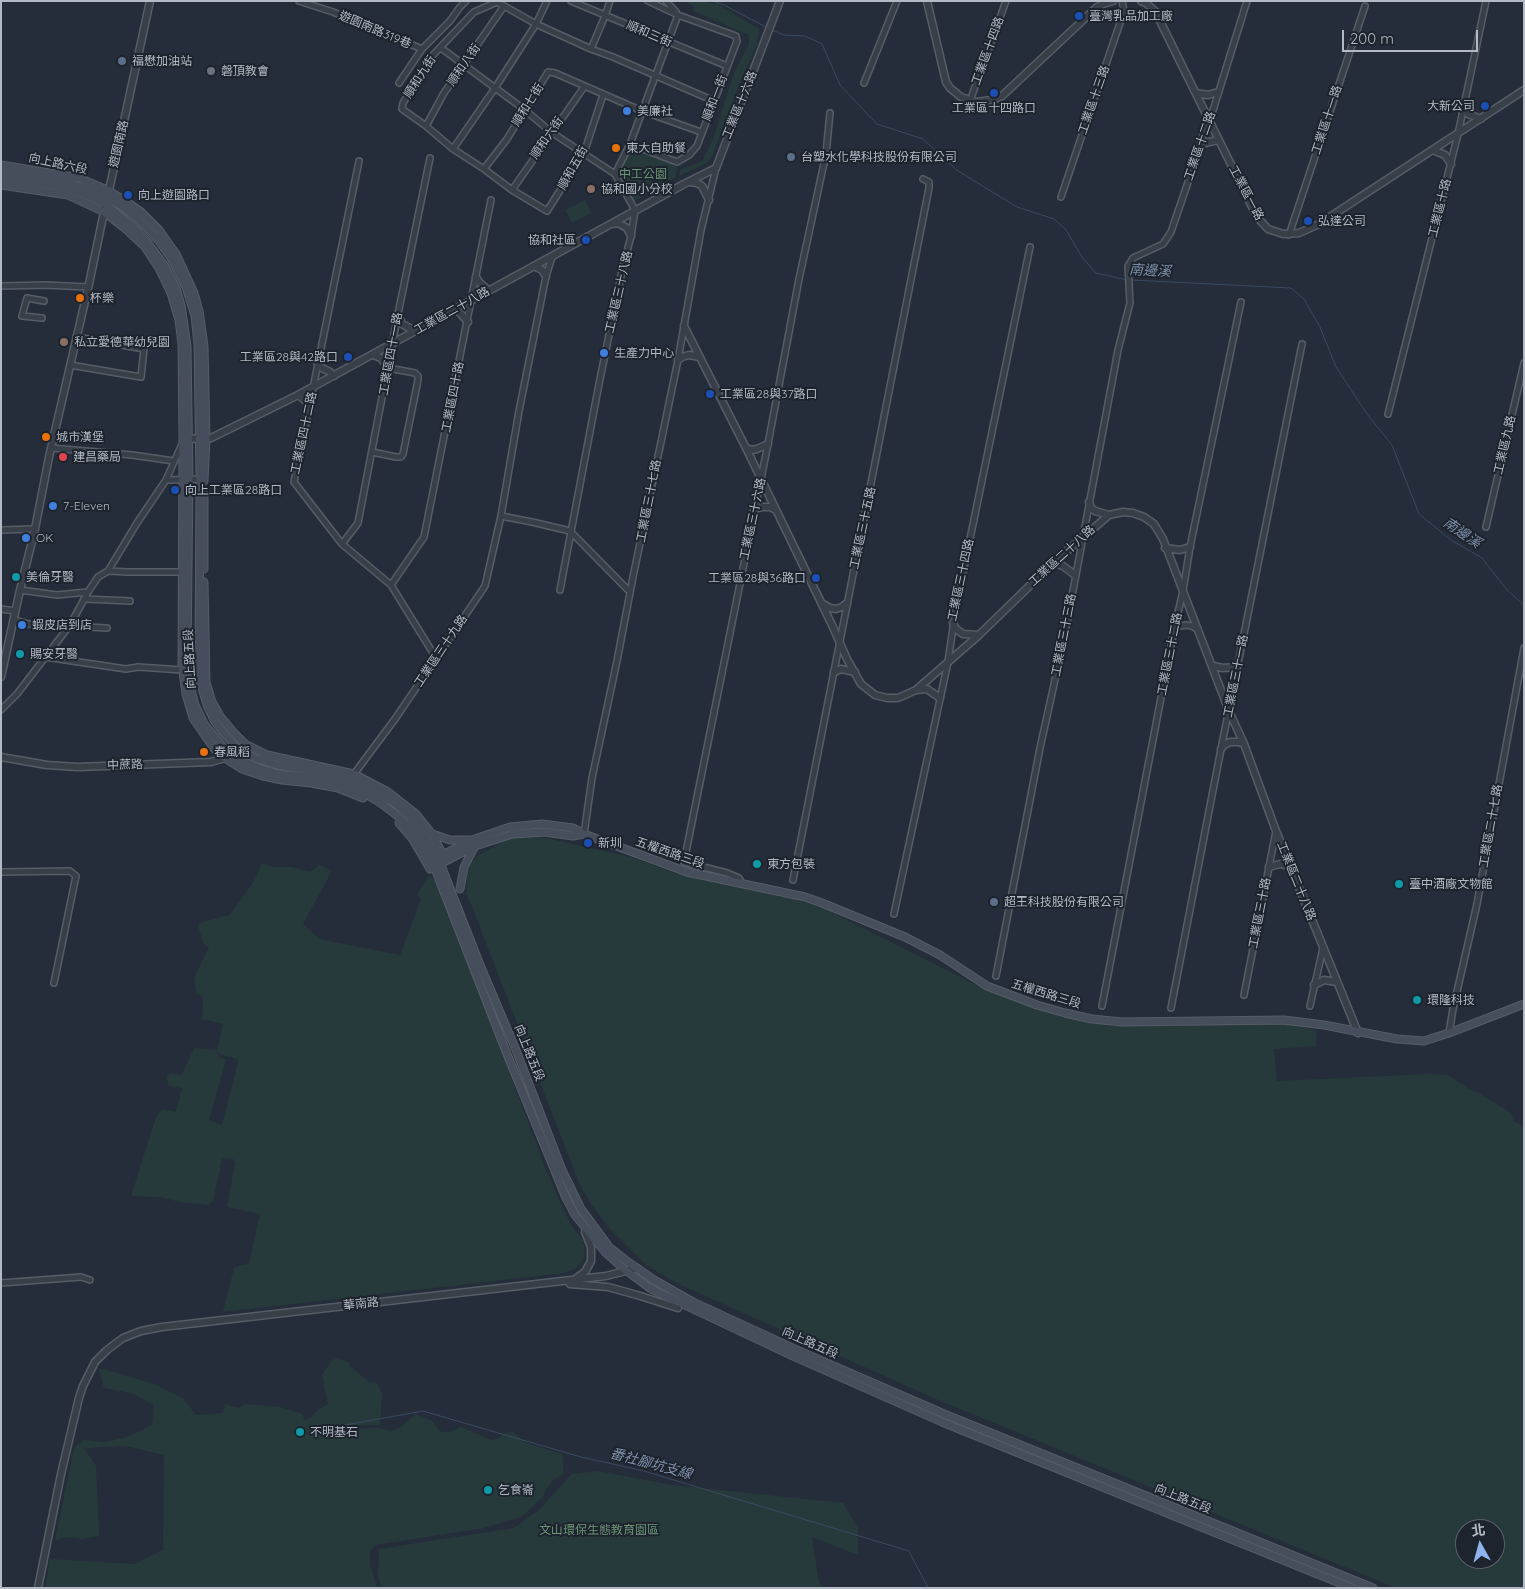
<!DOCTYPE html>
<html>
<head>
<meta charset="utf-8">
<style>
	body { margin:0 }
	#map { position:relative; width:1525px; height:1589px; overflow:hidden; background:#242d39; font-family:Quicksand,"Noto Sans TC",sans-serif }
	canvas { display:block }
	.frame { position:absolute; inset:0; border:2px solid #b3bac5; pointer-events:none }
	.north { position:absolute; left:1455px; top:1519px; width:50px; height:50px; box-sizing:border-box; background:#1d242e; border:1px solid #59606a; border-radius:50%; rotate:353deg; font-size:14px; font-weight:700; line-height:20px; text-align:center; color:#b3bac5 }
	.north::after { content:''; display:block; margin:auto; width:18px; height:22px; background:#8fb3ee; clip-path:polygon(50% 0,100% 100%,50% 72%,0 100%) }
	.scale { position:absolute; left:1342px; top:30px; width:136px; height:22px; box-sizing:border-box; border:2px solid #b3bac5; border-top:0; padding-left:6px; font-size:15px; line-height:18px; white-space:nowrap; color:#b3bac5; -webkit-text-stroke:4px #1d242e; paint-order:stroke }
</style>
</head>
<body>
<div id="map">
<canvas width="1525" height="1589"></canvas>
<div class="frame"></div>
<div class="north">北</div>
<div class="scale">200 m</div>
</div>
<script>
const c = document.querySelector('canvas').getContext('2d');
c.lineJoin = 'round';
function fillPath(path, color) { c.fillStyle = color; c.fill(path, 'evenodd'); }
const shape = rows => new Path2D(rows.map(r => 'M' + r).join(''));
function stroke(path, color, width, dash) { c.strokeStyle = color; c.lineWidth = width; c.lineCap = dash ? 'butt' : 'round'; c.setLineDash(dash || []); c.stroke(path); }
function write(font, color, halo, rows, align = 'center') {
  c.font = font + ' Quicksand,"Noto Sans TC",sans-serif'; c.lineWidth = 4; c.setLineDash([]); c.textBaseline = 'middle'; c.strokeStyle = halo; c.fillStyle = color; for (const [text, x, y, turn = 0] of rows) {
    c.save(); c.translate(x, y); c.rotate((+turn || 0) * Math.PI / 180); c.textAlign = isNaN(turn) ? turn : align; if (halo) c.strokeText(text, 0, 0); c.fillText(text, 0, 0); c.restore();
  }
}
const green = shape([
	[685,1,700,1,717,4,759,29,757,44,740,82,713,154,707,163,679,176,680,170,702,161,713,139,735,70,749,45,749,35,693,11,694,7],
	[630,145,677,167,676,177,634,201,621,175],
	[585,200,591,213,572,223,565,210],
	[537,836,630,857,675,873,796,900,823,908,980,987,1034,1008,1090,1022,1113,1026,1285,1022,1317,1031,1316,1046,1274,1049,1277,1081,1428,1074,1448,1075,1467,1088,1479,1093,1511,1113,1514,1121,1524,1127,1524,1588,1396,1588,936,1399,683,1286,659,1273,644,1263,609,1228,595,1209,581,1188,467,894,467,871,471,863,477,856,503,842,516,838],
	[1465,1529,1495,1529,1495,1559,1465,1559],
	[262,863,273,867,291,867,310,872,319,865,332,871,303,924,319,939,400,955,421,899,417,895,429,875,436,880,547,1172,570,1223,583,1241,585,1251,584,1258,580,1264,575,1269,565,1273,223,1312,234,1268,240,1265,249,1264,260,1214,227,1207,235,1163,232,1158,222,1159,213,1201,208,1205,180,1202,160,1197,131,1196,156,1117,162,1109,176,1112,182,1088,168,1086,167,1076,170,1073,182,1075,194,1048,216,1050,219,1057,226,1060,209,1120,222,1125,238,1063,238,1059,221,1055,217,1050,223,1024,202,1019,203,996,196,994,194,978,209,947,203,943,198,925,202,922,230,915,255,879],
	[338,1358,348,1362,351,1367,369,1382,376,1382,382,1393,380,1425,347,1426,347,1429,380,1428,392,1431,401,1427,416,1414,432,1421,441,1432,449,1432,461,1427,491,1440,498,1439,505,1433,513,1432,526,1443,562,1454,564,1474,553,1480,545,1491,543,1497,521,1517,484,1528,375,1545,370,1552,370,1564,377,1588,45,1588,50,1559,135,1564,163,1550,164,1455,126,1446,84,1448,96,1466,99,1536,82,1539,67,1537,55,1540,74,1448,84,1440,105,1442,128,1437,152,1425,154,1405,131,1393,104,1388,99,1369,107,1370,154,1384,183,1398,196,1415,223,1413,225,1404,238,1408,245,1404,279,1407,303,1414,304,1420,310,1418,319,1409,328,1404,322,1375,332,1360],
	[598,1471,672,1485,843,1503,858,1528,858,1555,812,1537,819,1583,823,1588,381,1588,378,1576,379,1549,514,1528,539,1510,572,1474]
]);
const stream = shape([
	[713,1,724,5,766,27],
	[772,30,784,35,805,36,822,44,840,85,877,124,923,139,958,171,1017,207,1054,219,1066,230,1082,257,1096,273,1127,280],
	[1131,280,1291,288,1304,299,1320,327,1336,367,1367,414,1392,445,1419,514,1451,540,1482,558,1507,590,1524,605],
	[345,1425,423,1411,581,1457,644,1471,909,1551,928,1588]
]);
const minor = shape([
	[299,1,333,12,422,49],
	[571,1,727,66],
	[666,1,676,12],
	[441,48,525,110,551,132,615,174,635,210,631,236,622,271,599,384,560,590],
	[591,49,605,16,610,1],
	[399,83,422,49,450,21,460,7,466,1],
	[864,83,897,1],
	[603,95,584,153,547,211,512,190,484,169,453,149,426,126,402,109,403,103,433,55,474,12,497,2,536,24,591,49,613,57,714,101],
	[970,101,1006,1],
	[426,126,444,93,504,6],
	[630,144,677,162,689,155,697,146,737,41,736,36,678,15,648,1],
	[453,149,495,88,536,24,547,1],
	[359,161,294,482,342,544,391,585,436,658],
	[484,169,507,139,548,72,555,73,642,111,701,132],
	[615,174,630,144,678,15],
	[512,190,584,87],
	[1061,197,1121,20,1124,11,1122,1],
	[1289,235,1365,6],
	[552,257,546,276,519,411,501,516,532,522,570,531],
	[1,286,45,285,88,287],
	[42,318,22,316,27,298,44,301],
	[70,365,141,377,144,349,76,337],
	[1388,414,1458,134,1486,1],
	[51,448,132,455,174,461],
	[372,452,396,457,401,457,403,454,418,380,418,376,415,373,388,368],
	[166,480,203,479],
	[1486,527,1524,363],
	[1,530,35,529],
	[570,531,630,592],
	[342,544,358,523,398,314,430,158],
	[108,571,128,572,182,572],
	[391,585,424,537,491,200],
	[20,590,57,595,88,592],
	[85,599,130,601],
	[1,609,15,611],
	[14,620,29,624,107,628],
	[1174,630,1179,626,1186,625,1192,626,1198,630],
	[45,657,126,669,138,667,182,670],
	[1,710,17,694,70,625,88,592,98,577,108,571,137,523,166,480,182,444],
	[354,774,395,719,485,586,501,516],
	[584,834,592,778,617,661,633,577,678,360,701,230,716,168],
	[1,872,70,871,76,876,54,983],
	[793,880,929,188,929,182,923,179],
	[742,884,739,878,727,873,684,862,768,444,799,279,826,154,830,113],
	[894,914,948,662,956,607,1030,247],
	[996,976,1040,748,1064,639,1118,350,1130,303,1128,266,1133,258,1163,244,1171,232,1201,144,1205,126,1210,120,1247,1],
	[1244,995,1276,831],
	[1102,1006,1174,630,1183,591,1190,547,1241,302],
	[1310,1006,1323,948],
	[1171,1008,1221,749,1302,344],
	[1449,1033,1453,1009,1477,904,1524,648],
	[1,1283,81,1277,90,1280]
]);
const tertiary = shape([
	[927,1,946,82,950,88,961,97,976,102,992,100,1002,96,1097,7,1106,3,1113,1],
	[1141,1,1146,3,1155,11,1257,217,1268,229,1283,234,1299,233,1319,224,1524,90],
	[1196,93,1208,95,1218,92],
	[1464,107,1468,114,1481,119],
	[1201,144,1218,140],
	[1433,150,1445,155,1451,164],
	[690,182,697,183,702,186,709,200],
	[108,195,150,1],
	[612,224,618,223,627,228,631,236],
	[534,266,542,270,546,276],
	[476,277,479,282,489,291],
	[454,310,456,309,461,314,468,322],
	[398,314,402,324,415,331],
	[684,326,746,448,832,625,847,659,861,684,875,695,887,698,898,698,916,690,979,635,1051,565,1109,515,1123,512,1133,513,1144,517,1154,524,1163,539,1229,711,1244,744,1276,831,1358,1033],
	[373,355,381,358,388,368],
	[678,360,682,357,689,355,700,357],
	[317,362,322,368,330,372,334,376],
	[298,395,306,401,310,410],
	[184,439,211,438,298,395,684,184,716,168,780,1],
	[746,448,752,450,757,449,768,444],
	[1089,502,1091,508,1095,511,1109,515],
	[754,511,757,508,762,507,770,507,774,509],
	[1165,548,1180,550,1190,547],
	[1051,565,1058,564,1063,566,1075,575],
	[823,604,830,608,836,609,842,607,847,603],
	[953,623,956,629,963,634,979,635],
	[1213,666,1223,668,1237,667],
	[834,672,841,669,855,672],
	[1,677,20,590,35,529,49,457,89,284,105,207],
	[917,690,927,689,940,698],
	[1221,749,1224,745,1230,742,1239,742,1244,744],
	[1,757,47,765,77,767,211,762,225,758,242,747],
	[1269,867,1280,864,1291,866],
	[1314,985,1324,980,1337,982],
	[574,1280,585,1272,591,1261,591,1247,585,1232],
	[570,1284,608,1287,637,1295,678,1308],
	[38,1588,61,1474,79,1398,83,1386,95,1362,107,1350,123,1338,141,1331,162,1327,606,1276,637,1268]
]);
const secondary = shape([
	[1,165,79,178,109,191,124,200,141,212,159,230,176,254,194,293,199,311,204,346,206,439,204,481],
	[1,171,59,180,94,191,120,205,136,217,159,241,171,258,186,287,195,316,198,344,200,479,199,657,200,681,207,705,214,720,223,732,239,750,255,758,277,765,327,773,363,784,396,804,409,816,424,835,440,863,480,965,516,1050,562,1170,581,1209,609,1247,628,1262,654,1280,693,1302,797,1350,944,1414,1373,1588],
	[1,178,58,186,77,191,105,204,131,225,147,242,164,265,176,288,181,305,187,346,189,479,187,660,189,682,195,705,204,724,224,748,242,761,261,769,278,774,309,777,340,783,361,791,382,804,399,817,414,832,434,866,507,1054,566,1198,575,1215,606,1253,624,1269,651,1289,795,1357,942,1422,1352,1588],
	[1,185,68,195,104,212,127,230,145,247,159,268,171,293,179,320,182,344,183,439,182,665,186,694,193,718,215,750,225,758,242,769,263,776,282,780,311,783,338,788,363,798],
	[204,569,204,492],
	[204,582,206,682,212,702,220,716,234,733,245,744,267,755,354,774,388,792,416,814,432,834,444,857],
	[399,823,412,838,430,869,475,846,513,834,544,832,573,836,584,834],
	[432,834,450,840,469,840],
	[427,863,472,840,510,827,542,824,573,828,584,834,687,872,805,897,822,903,905,937,940,955,987,986,1037,1005,1065,1013,1092,1019,1122,1022,1284,1020,1324,1025,1397,1039,1424,1041,1449,1033,1524,1004],
	[460,889,464,867,475,846]
]);
const markers = [
	[1079,16,5,"#1a4fb4"],
	[122,61,5,"#5c6f8a"],
	[211,71,5,"#6b7280"],
	[994,93,5,"#1a4fb4"],
	[1485,106,5,"#1a4fb4"],
	[627,111,5,"#3f7fe0"],
	[616,148,5,"#e8710a"],
	[791,157,5,"#5c6f8a"],
	[591,189,5,"#8d6e63"],
	[128,195,5,"#1a4fb4"],
	[1308,221,5,"#1a4fb4"],
	[586,240,5,"#1a4fb4"],
	[80,298,5,"#e8710a"],
	[64,342,5,"#8d6e63"],
	[604,353,5,"#3f7fe0"],
	[348,357,5,"#1a4fb4"],
	[710,394,5,"#1a4fb4"],
	[46,437,5,"#e8710a"],
	[63,457,5,"#e0444e"],
	[175,490,5,"#1a4fb4"],
	[53,506,5,"#3f7fe0"],
	[26,538,5,"#3f7fe0"],
	[16,577,5,"#0f9aa8"],
	[816,578,5,"#1a4fb4"],
	[22,625,5,"#3f7fe0"],
	[20,654,5,"#0f9aa8"],
	[204,752,5,"#e8710a"],
	[588,843,5,"#1a4fb4"],
	[757,864,5,"#0f9aa8"],
	[1399,884,5,"#0f9aa8"],
	[994,902,5,"#5c6f8a"],
	[1417,1000,5,"#0f9aa8"],
	[300,1432,5,"#0f9aa8"],
	[488,1490,5,"#0f9aa8"]
];
const poiNames = [
	["臺灣乳品加工廠",1089,16],
	["福懋加油站",132,61],
	["磐頂教會",221,71],
	["大新公司",1475,106,"right"],
	["工業區十四路口",994,108,"center"],
	["美廉社",637,111],
	["東大自助餐",626,148],
	["台塑水化學科技股份有限公司",801,157],
	["協和國小分校",601,189],
	["向上遊園路口",138,195],
	["弘達公司",1318,221],
	["協和社區",576,240,"right"],
	["杯樂",90,298],
	["私立愛德華幼兒園",74,342],
	["生產力中心",614,353],
	["工業區28與42路口",338,357,"right"],
	["工業區28與37路口",720,394],
	["城市漢堡",56,437],
	["建昌藥局",73,457],
	["向上工業區28路口",185,490],
	["7-Eleven",63,506],
	["OK",36,538],
	["美倫牙醫",26,577],
	["工業區28與36路口",806,578,"right"],
	["蝦皮店到店",32,625],
	["賜安牙醫",30,654],
	["春風稻",214,752],
	["新圳",598,843],
	["東方包裝",767,864],
	["臺中酒廠文物館",1409,884],
	["超王科技股份有限公司",1004,902],
	["環隆科技",1427,1000],
	["不明基石",310,1432],
	["乞食崙",498,1490]
];
const streetNames = [
	["遊園南路319巷",375,30,23],
	["順和三街",649,34,23],
	["工業區十四路",988,51,-70],
	["順和八街",464,65,-55],
	["順和九街",420,77,-57],
	["順和一街",715,98,-69],
	["工業區十三路",1094,100,-71],
	["順和七街",528,105,-58],
	["工業區十六路",740,105,-68],
	["工業區十一路",1327,120,-72],
	["順和六街",547,138,-55],
	["遊園南路",119,144,-77],
	["工業區十二路",1200,146,-71],
	["向上路六段",58,164,12],
	["順和五街",573,168,-61],
	["工業區一路",1246,193,62],
	["工業區十路",1440,208,-76],
	["工業區三十八路",619,292,-77],
	["工業區二十八路",452,311,-29],
	["工業區四十一路",391,354,-80],
	["工業區四十路",453,397,-79],
	["工業區四十二路",304,433,-78],
	["工業區九路",1505,445,-77],
	["工業區三十七路",649,501,-79],
	["工業區三十六路",753,519,-78],
	["工業區三十五路",863,528,-78],
	["工業區二十八路",1062,556,-42],
	["工業區三十四路",961,580,-78],
	["工業區三十三路",1064,635,-79],
	["工業區三十九路",441,651,-56],
	["工業區三十二路",1170,654,-79],
	["向上路五段",190,659,-93],
	["工業區三十一路",1236,676,-79],
	["中蔗路",125,765,-2],
	["工業區二十七路",1491,826,-80],
	["五權西路三段",670,853,19],
	["工業區二十八路",1296,881,68],
	["工業區三十路",1260,913,-79],
	["五權西路三段",1046,994,17],
	["向上路五段",529,1053,68],
	["華南路",361,1304,-6],
	["向上路五段",810,1343,24],
	["向上路五段",1183,1499,22]
];
const parkNames = [
	["中工公園",643,174],
	["文山環保生態教育園區",599,1530]
];
const waterNames = [
	["南邊溪",1150,271,3],
	["南邊溪",1462,533,34],
	["番社腳坑支線",651,1464,15]
];
fillPath(green, '#273a3b');
stroke(stream, '#3b4a61', 1);
stroke(minor, '#565d67', 8);
stroke(tertiary, '#565d67', 9);
stroke(secondary, '#565d67', 9);
stroke(minor, '#383f49', 5);
stroke(tertiary, '#383f49', 6);
stroke(secondary, '#464e5c', 7);
for (const [x, y, r, color] of markers) { const dot = new Path2D(); dot.arc(x, y, r, 0, 2 * Math.PI); c.fillStyle = color; c.fill(dot); stroke(dot, '#1d242e', 2); }
write('12px', '#b3bac5', '#1d242e', poiNames, 'left');
write('12px', '#b3bac5', '#1d242e', streetNames);
write('12px', '#6c9475', '#1d242e', parkNames);
write('italic 14px', '#7d90aa', '#1d242e', waterNames);
</script>
</body>
</html>
